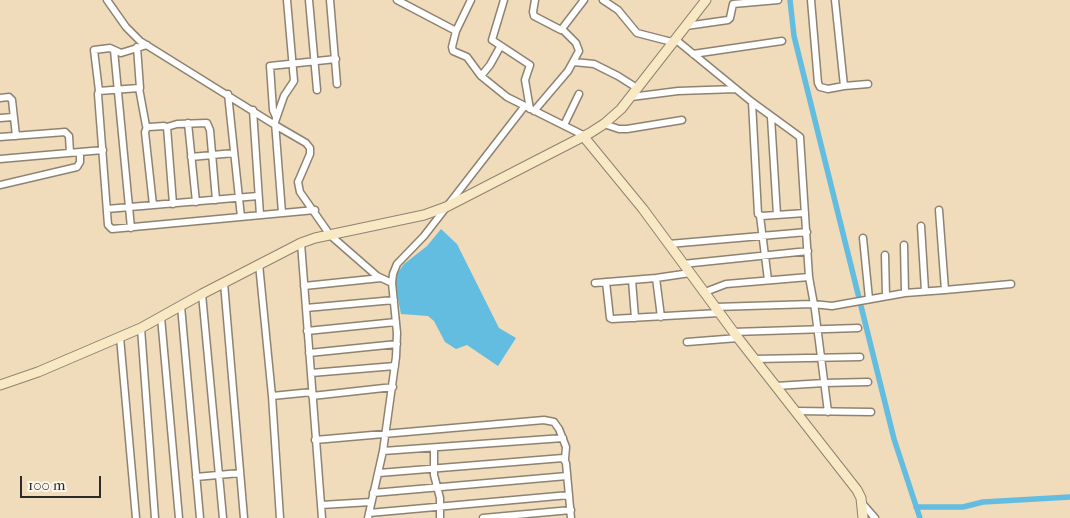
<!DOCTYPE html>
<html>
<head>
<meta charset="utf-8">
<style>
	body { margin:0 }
	#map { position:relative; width:1070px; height:518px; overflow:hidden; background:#f0dbba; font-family:"IM FELL French Canon",serif }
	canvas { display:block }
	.scale { position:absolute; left:20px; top:476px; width:81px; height:22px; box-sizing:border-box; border:2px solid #2b2b2b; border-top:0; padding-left:6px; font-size:15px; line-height:18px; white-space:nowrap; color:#2b2b2b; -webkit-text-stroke:4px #fbf7ec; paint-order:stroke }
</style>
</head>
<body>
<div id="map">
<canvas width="1070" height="518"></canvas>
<div class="scale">100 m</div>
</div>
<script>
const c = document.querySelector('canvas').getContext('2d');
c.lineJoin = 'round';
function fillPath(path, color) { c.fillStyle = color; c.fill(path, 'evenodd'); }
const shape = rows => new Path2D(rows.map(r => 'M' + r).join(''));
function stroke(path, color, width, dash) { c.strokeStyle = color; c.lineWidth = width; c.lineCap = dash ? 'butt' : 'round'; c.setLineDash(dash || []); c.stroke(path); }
const water = shape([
	[441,229,457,244,499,328,516,338,498,366,467,345,456,349,445,342,434,321,428,316,401,314,394,278,404,264,427,246]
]);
const canal = shape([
	[790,0,794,36,894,439,920,518],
	[916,507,963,507,983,502,1070,497]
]);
const street = shape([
	[107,0,126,27,140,41,275,125,306,143,310,148,310,154,298,182,300,192,330,235,377,276,392,283],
	[309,0,317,90],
	[330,0,337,84],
	[397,0,456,31],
	[471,0,456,31,452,47,453,51,467,57,481,76,507,97,585,136],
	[504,0,492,40,530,65,525,80,530,109],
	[535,0,533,12,534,16,561,30,584,0],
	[603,0,618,10,637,33,672,42],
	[811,0,818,83,820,87,828,89,844,86,868,84],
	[835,0,844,86],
	[686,26,728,20,730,18,733,4,778,0],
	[675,39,752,102,800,137,809,277,815,310,828,412],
	[137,47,140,88],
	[114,50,131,228],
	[693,54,782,41],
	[574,62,594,64,618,76,637,88],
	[481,76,490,65,500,47],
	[99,91,94,50,110,48,121,53,147,45],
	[228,94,241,217],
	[631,97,678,91,736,89],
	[0,98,9,97,12,100,16,136],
	[752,102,758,214,762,216,805,213],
	[253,110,260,215],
	[534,111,568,71,579,51,576,43,562,29],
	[276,117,273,110,270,66,336,59],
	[771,117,777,215],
	[0,118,13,117],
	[188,123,196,202],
	[604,124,619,129,627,129,682,120],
	[564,125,579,94],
	[147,127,145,132,153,205],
	[167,127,177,124,207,123,210,130,216,200],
	[0,137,65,132,69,136,70,153],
	[191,157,234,153],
	[0,159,103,150],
	[0,185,77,167,80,162,80,152],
	[173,204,167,127,164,126,149,127,146,126,139,88,99,91,98,94,108,225,112,229,315,210],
	[107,209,258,196],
	[282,213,275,122,284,96,294,81,287,0],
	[760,216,768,280],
	[921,226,925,291],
	[863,238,869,299],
	[301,243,322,518],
	[669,244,807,232],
	[904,245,905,293],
	[885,255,886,296],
	[259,264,272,396,280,518],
	[683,264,808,251],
	[656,278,661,317],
	[632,280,635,318],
	[606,282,610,318,612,319,719,313],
	[224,283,244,518],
	[595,283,656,278,690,273],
	[304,286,381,278],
	[945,290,1011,284],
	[705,292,726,284,809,277],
	[202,294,223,518],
	[181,306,200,518],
	[715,307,813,304,832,306,905,293,945,290,939,210],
	[306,308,394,300],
	[161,317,179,518],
	[141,328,155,518],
	[307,331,396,322],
	[733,332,858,328],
	[120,337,136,518],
	[687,342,738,338],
	[309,353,397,344],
	[754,359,860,357],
	[311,373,395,366],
	[776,386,824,383,868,382],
	[272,396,312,392],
	[312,396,393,387],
	[795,411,871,412],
	[315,440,544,420,554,422,559,429,566,447,565,459],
	[434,448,434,475,440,498,440,518],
	[383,451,563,438],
	[379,473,563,458,566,463,571,518],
	[196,477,240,473],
	[373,493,567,476],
	[861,502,875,518],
	[321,505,371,502],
	[369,513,569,495],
	[368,518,383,451,396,357,397,333,392,283,393,274,397,264,424,236,524,107],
	[483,518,571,510]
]);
const secondary = shape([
	[584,137,643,209,738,338,857,490,861,498,863,518],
	[0,385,38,372,141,328,202,294,301,243,315,238,424,215,446,207,590,133,604,124,621,109,706,0]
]);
fillPath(water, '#62bde0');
stroke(canal, '#62bde0', 5.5);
stroke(street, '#8e8372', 9);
stroke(secondary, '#8e8372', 11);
stroke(street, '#fff', 6);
stroke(secondary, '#f8e8c3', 9);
</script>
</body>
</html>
